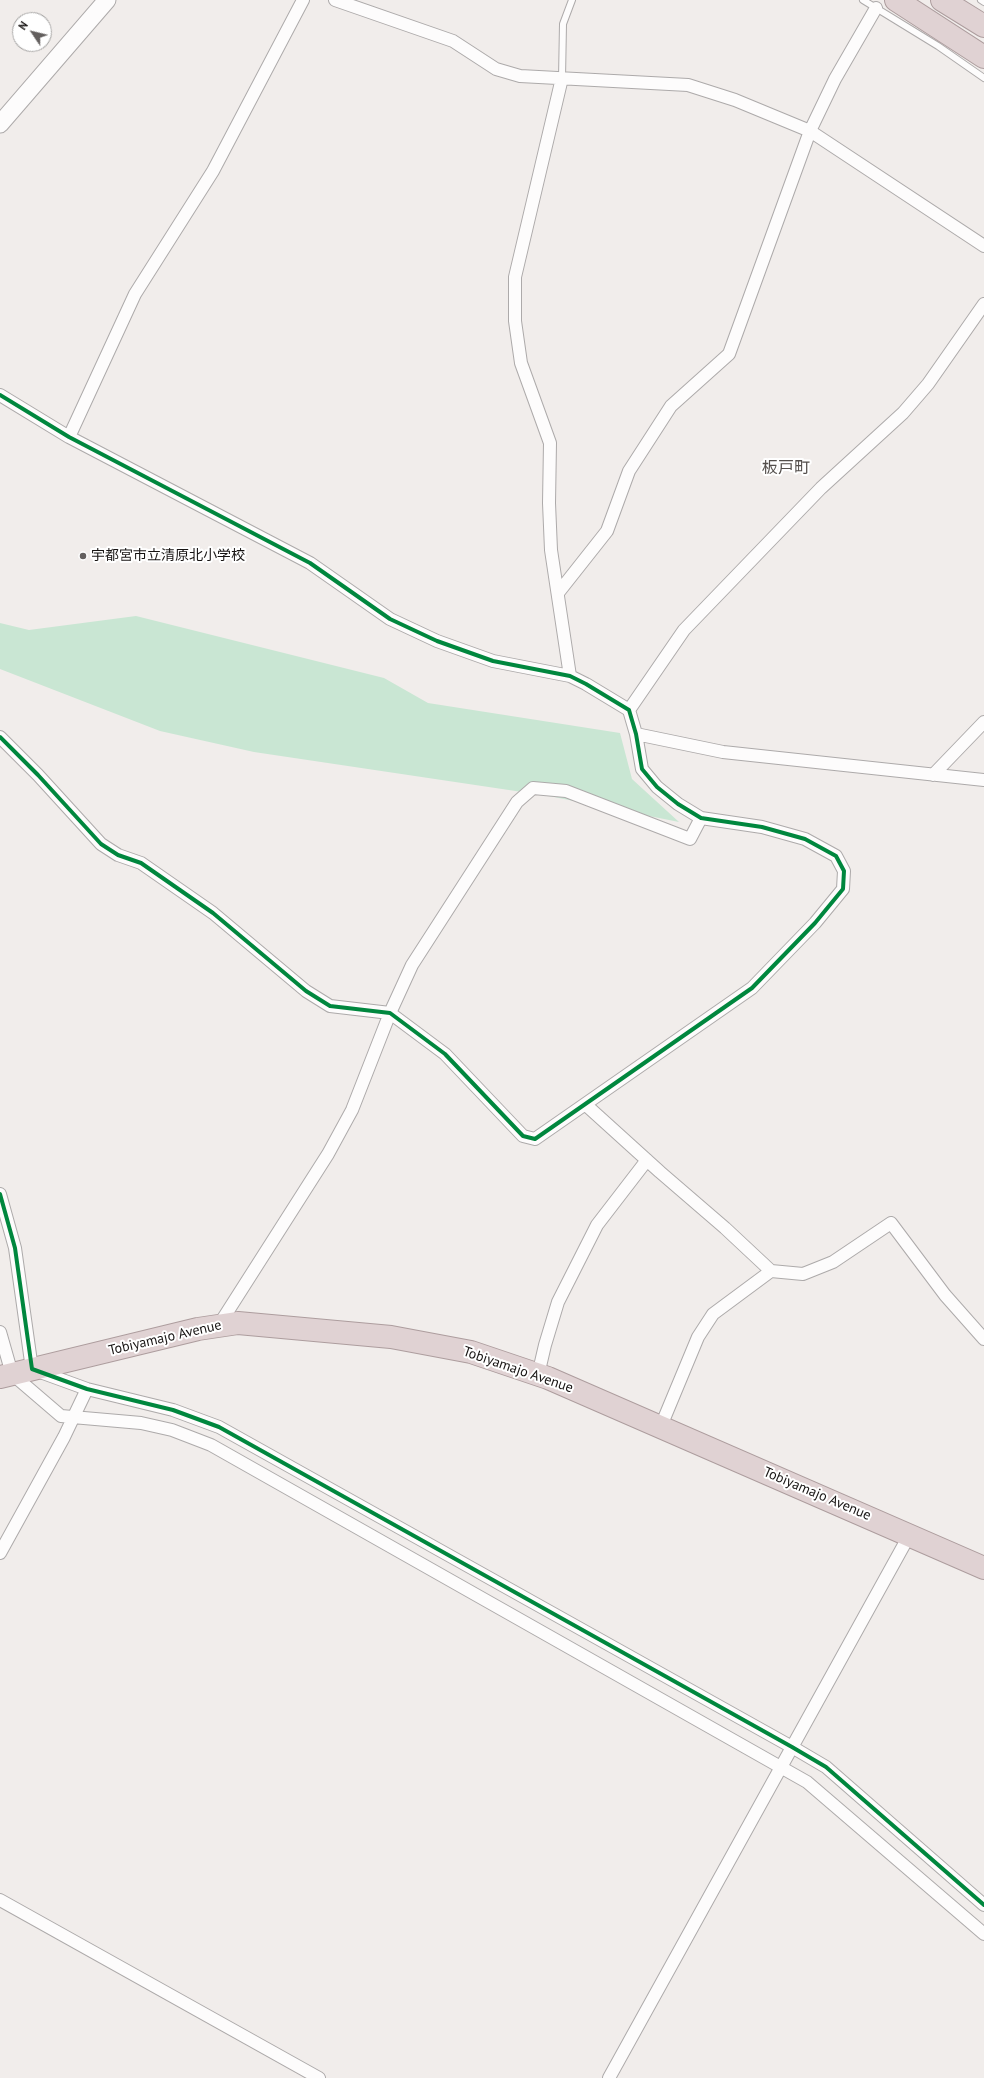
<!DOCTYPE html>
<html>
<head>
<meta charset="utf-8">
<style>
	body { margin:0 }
	#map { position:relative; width:984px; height:2078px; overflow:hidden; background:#f1edeb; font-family:"PT Sans",sans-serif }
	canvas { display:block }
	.north { position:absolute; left:12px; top:12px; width:40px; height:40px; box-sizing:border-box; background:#fff; border:1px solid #a2a1a0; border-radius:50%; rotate:305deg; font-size:11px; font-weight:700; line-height:16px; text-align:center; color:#161312 }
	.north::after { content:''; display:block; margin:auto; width:14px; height:18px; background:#635f5e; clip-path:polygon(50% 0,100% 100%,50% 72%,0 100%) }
</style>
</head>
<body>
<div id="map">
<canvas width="984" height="2078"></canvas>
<div class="north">N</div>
</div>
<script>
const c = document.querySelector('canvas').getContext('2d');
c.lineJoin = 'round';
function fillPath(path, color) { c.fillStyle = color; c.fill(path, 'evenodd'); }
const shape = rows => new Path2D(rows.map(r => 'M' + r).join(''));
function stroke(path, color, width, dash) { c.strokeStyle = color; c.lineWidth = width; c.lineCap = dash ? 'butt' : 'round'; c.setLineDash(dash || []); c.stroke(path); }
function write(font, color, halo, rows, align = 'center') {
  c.font = font + ' "PT Sans","Noto Sans JP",sans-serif'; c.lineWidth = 4; c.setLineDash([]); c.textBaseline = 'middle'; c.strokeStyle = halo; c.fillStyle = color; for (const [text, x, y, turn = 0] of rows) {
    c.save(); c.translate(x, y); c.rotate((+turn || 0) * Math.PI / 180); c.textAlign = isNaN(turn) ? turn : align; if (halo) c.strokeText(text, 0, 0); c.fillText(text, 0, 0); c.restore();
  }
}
const green = shape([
	[136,616,384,678,428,703,620,733,632,779,679,822,549,796,254,752,160,731,0,669,0,623,29,630]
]);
const lane = shape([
	[863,0,938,46,984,78],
	[981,0,984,2],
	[562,78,563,24,572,0]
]);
const street = shape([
	[335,0,453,41,496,69,520,76,688,85,735,100,810,131,984,246],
	[562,78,515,277,515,321,521,363,550,443,549,503,551,550,570,676],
	[0,395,69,437,310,563,390,619,437,641,493,661,570,676,586,684,629,710,636,734,642,769,657,787,678,804,701,818,762,827,805,839,836,856,844,871,843,889,815,923,752,988,535,1139,523,1136,445,1054,390,1013,330,1006,306,991,213,913,141,863,118,855,101,844,38,775,0,737],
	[69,437,135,294,213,171,303,0],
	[558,593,607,531,629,471,671,406,729,354,810,131,835,79,876,8],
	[629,710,684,630,821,488,903,413,928,384,984,304],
	[636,734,723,752,984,780],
	[933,775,984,722],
	[586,1105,660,1172,725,1228,771,1271,803,1274,833,1262,891,1223,945,1295,984,1339],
	[0,1194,15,1248,32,1369,87,1389,173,1410,219,1427,792,1747,826,1767,984,1905],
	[219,1325,328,1154,352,1110,390,1013,412,965,517,802,533,788,566,791,690,839,701,818],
	[0,1332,12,1374,61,1416,141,1423,172,1430,211,1445,807,1782,984,1934],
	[538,1375,545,1345,558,1302,597,1225,647,1160],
	[661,1426,698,1337,713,1314,771,1271],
	[0,1553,64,1437,87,1389],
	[0,1900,319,2078],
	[609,2078,910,1534]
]);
const secondary = shape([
	[0,124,107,0]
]);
const highway = shape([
	[896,0,984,57],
	[942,0,984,26],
	[0,1377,198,1329,238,1323,391,1337,471,1352,548,1378,984,1568]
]);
const cycleway = shape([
	[0,395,69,437,310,563,390,619,437,641,493,661,570,676,586,684,629,710,636,734,642,769,657,787,678,804,701,818,762,827,805,839,836,856,844,871,843,889,815,923,752,988,535,1139,523,1136,445,1054,390,1013,330,1006,306,991,213,913,141,863,118,855,101,844,38,775,0,737],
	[0,1194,15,1248,32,1369,87,1389,173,1410,219,1427,792,1747,826,1767,984,1905]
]);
const markers = [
	[83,556,4,"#635f5e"]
];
const poiNames = [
	["宇都宮市立清原北小学校",91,556]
];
const streetNames = [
	["Tobiyamajo Avenue",165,1338,-13],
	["Tobiyamajo Avenue",518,1370,19],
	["Tobiyamajo Avenue",817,1494,23]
];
const quarterNames = [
	["板戸町",786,468]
];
fillPath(green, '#c9e6d3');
stroke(lane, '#adaaaa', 8);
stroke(street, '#adaaaa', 14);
stroke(secondary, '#adaaaa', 19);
stroke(highway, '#ad9d9e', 24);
stroke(lane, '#fdfcfc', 6);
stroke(street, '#fdfcfc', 12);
stroke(secondary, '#fdfcfc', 17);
stroke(highway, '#e0d2d3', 22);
stroke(cycleway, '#00873e', 4);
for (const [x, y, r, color] of markers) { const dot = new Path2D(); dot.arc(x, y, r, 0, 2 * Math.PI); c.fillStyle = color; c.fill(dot); stroke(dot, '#fff', 1.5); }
write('14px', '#161312', '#fff', poiNames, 'left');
write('14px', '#161312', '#fff', streetNames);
write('16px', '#534e4b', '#fff', quarterNames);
</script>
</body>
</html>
